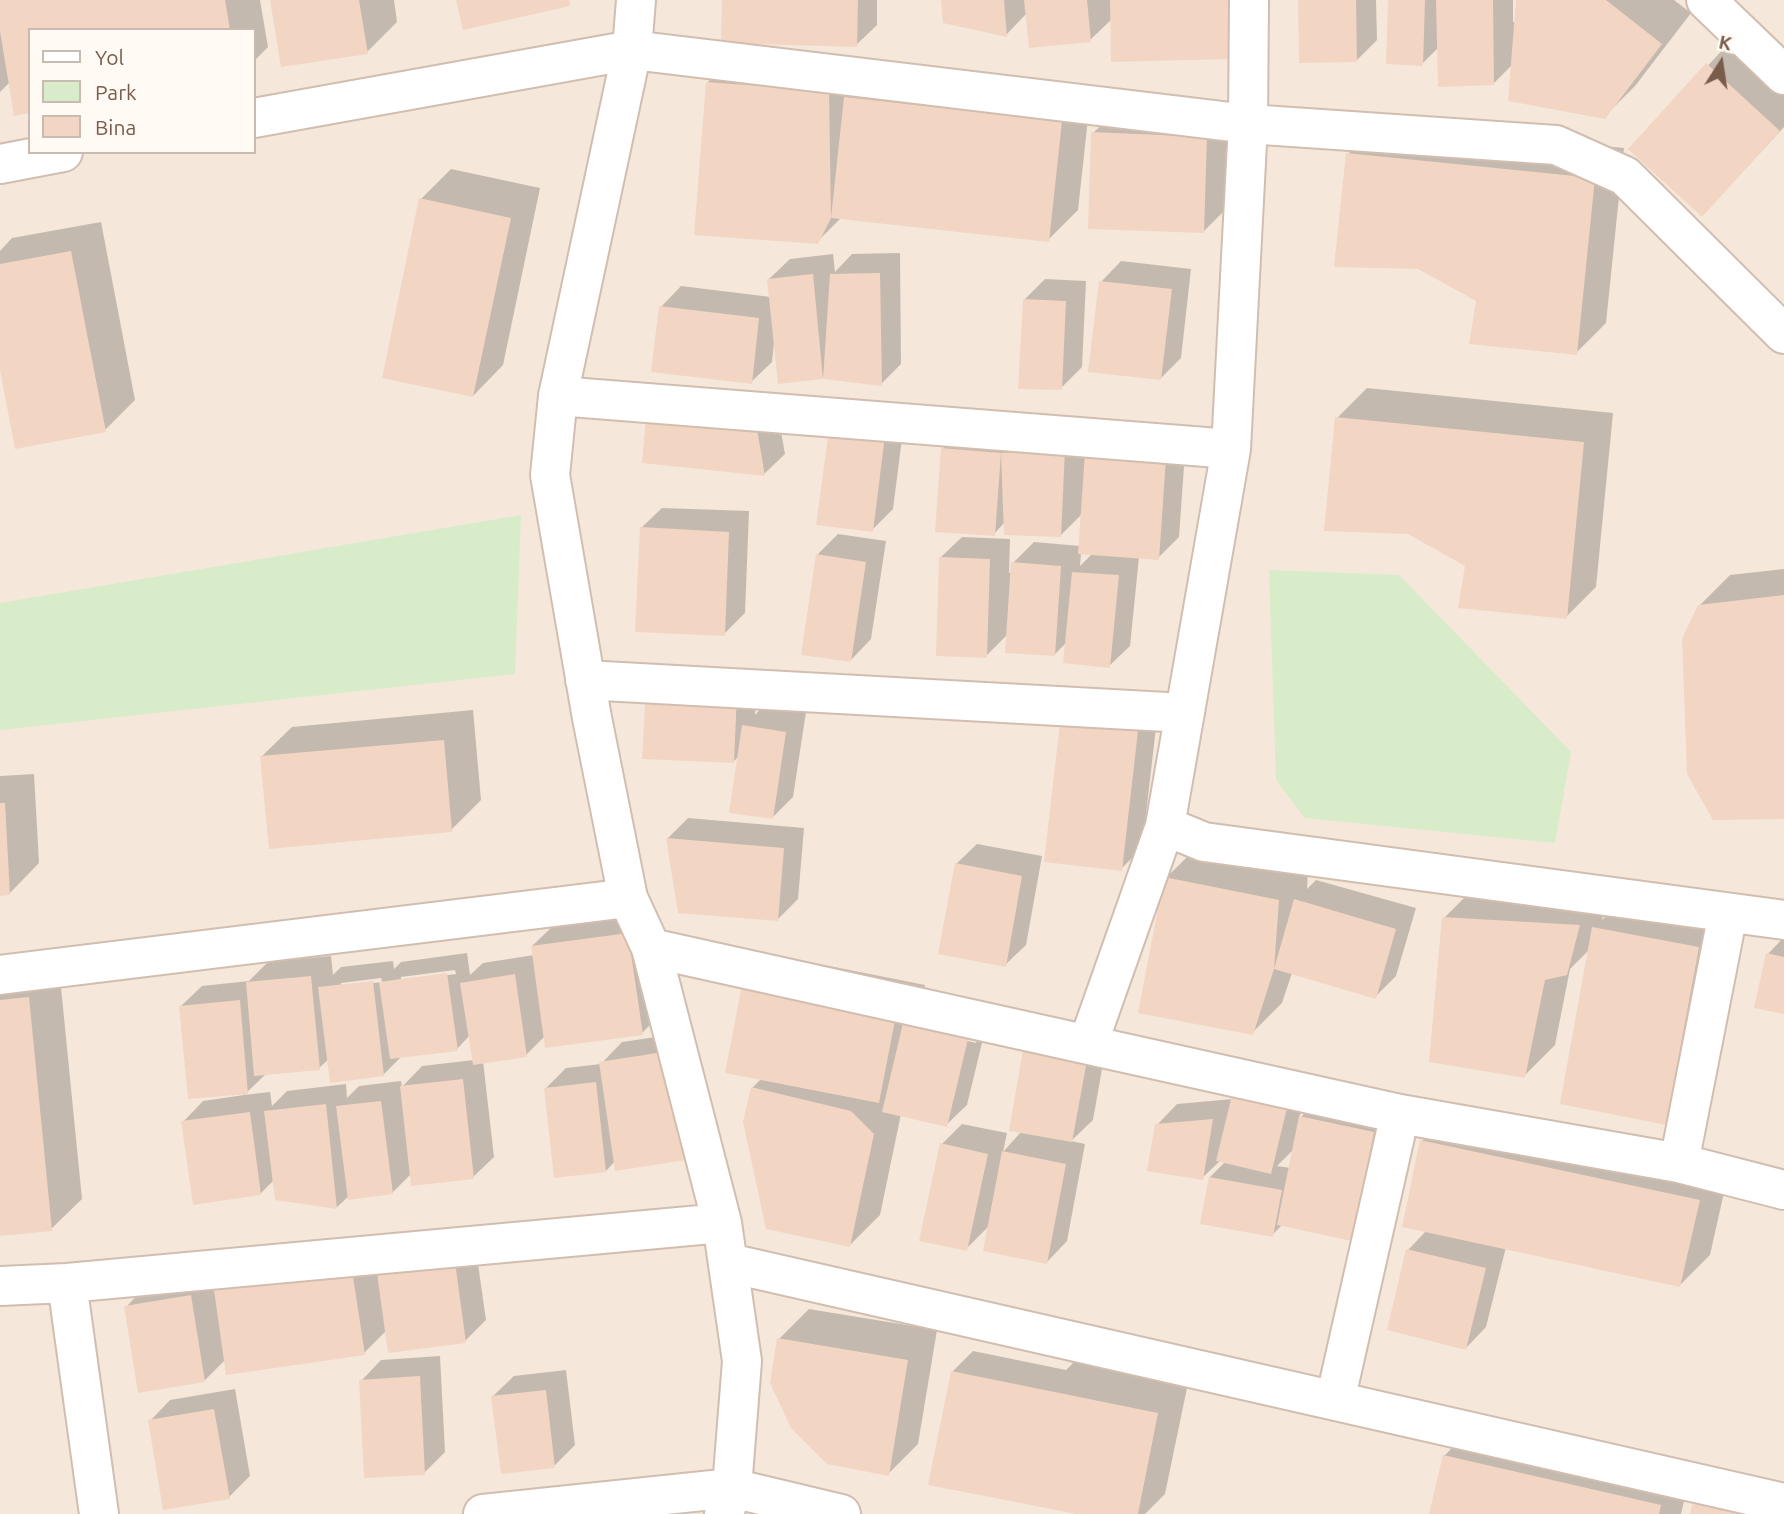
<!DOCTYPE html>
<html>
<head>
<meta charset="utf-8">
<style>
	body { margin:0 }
	#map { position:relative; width:1784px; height:1514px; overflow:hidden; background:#fdf6ec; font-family:Ubuntu,sans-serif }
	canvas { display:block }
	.legend { position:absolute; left:28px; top:28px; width:228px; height:126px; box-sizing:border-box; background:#fffaf3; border:2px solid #cabbb1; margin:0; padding:9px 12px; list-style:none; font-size:21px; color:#7a5c4d }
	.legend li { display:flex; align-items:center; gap:14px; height:35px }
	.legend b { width:35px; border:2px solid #cabbb1 }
	.north { position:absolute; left:1686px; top:28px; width:70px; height:70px; -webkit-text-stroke:5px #fffaf3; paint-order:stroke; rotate:12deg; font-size:19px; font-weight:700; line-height:28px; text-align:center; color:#7a5c4d }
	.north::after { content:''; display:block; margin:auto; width:24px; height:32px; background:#7a5c4d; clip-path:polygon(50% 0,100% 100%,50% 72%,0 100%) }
</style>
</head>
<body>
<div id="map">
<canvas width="1784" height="1514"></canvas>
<ul class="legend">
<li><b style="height:9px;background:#fff"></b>Yol</li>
<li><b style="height:19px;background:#d8ecc9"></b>Park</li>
<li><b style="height:19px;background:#f3d5c3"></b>Bina</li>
</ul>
<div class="north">K</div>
</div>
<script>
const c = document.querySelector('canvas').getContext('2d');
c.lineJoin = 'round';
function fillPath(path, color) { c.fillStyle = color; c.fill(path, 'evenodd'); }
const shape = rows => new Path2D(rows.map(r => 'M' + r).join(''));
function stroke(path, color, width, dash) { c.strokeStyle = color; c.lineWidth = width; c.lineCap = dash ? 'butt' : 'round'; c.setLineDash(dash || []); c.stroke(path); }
const residential = shape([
	[0,0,1784,0,1784,1514,0,1514],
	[30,30,254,30,254,152,30,152]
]);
const green = shape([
	[521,515,515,674,0,730,0,603],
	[1269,570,1399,575,1571,752,1555,843,1305,818,1276,780]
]);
const shadow = shape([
	[0,0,260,0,268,47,254,61,254,30,30,30,10,82,0,92],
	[272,0,394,0,397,22,367,52],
	[724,0,877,0,877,25,856,45],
	[943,0,1258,0,1229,57,1112,19,1090,40,1027,13,1006,35],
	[1300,0,1376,0,1377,40,1356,61],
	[1390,0,1513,0,1513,22,1516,22,1518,0,1674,0,1691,13,1635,86,1604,117,1512,65,1493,84,1438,48,1422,64],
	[1728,44,1784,95,1784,127,1722,194,1630,149],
	[738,52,1091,91,1078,210,1048,240,842,217,817,242,708,82],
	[1114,113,1227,117,1224,211,1203,232,1093,133],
	[1378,124,1624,148,1606,323,1576,353,1477,300,1348,154],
	[451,169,540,188,503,365,473,396,421,199],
	[101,222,135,400,105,430,0,361,0,251,12,238],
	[900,253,901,364,881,384,823,377,780,382,774,342,772,362,751,382,661,307,681,286,771,297,769,279,790,259,833,254,835,272,852,254],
	[1121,261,1191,269,1181,358,1161,378,1101,282],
	[1045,279,1086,281,1082,367,1061,388,1024,300],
	[1367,388,1613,413,1596,587,1566,617,1466,565,1337,418],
	[777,409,785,454,764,474,643,462],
	[905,415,893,509,872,530,830,430],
	[963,428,1186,438,1179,537,1158,558,1139,557,1130,646,1109,666,1067,642,1054,655,1008,634,986,656,941,557,962,537,1010,539,1009,573,1012,573,1013,563,1034,542,1080,546,1083,513,1060,536,1005,522,994,534,942,449],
	[1081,553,1092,554,1080,566],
	[662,508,749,511,745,613,724,634,641,528],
	[838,534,886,541,871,639,851,660,817,555],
	[1784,569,1784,817,1699,606,1730,575],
	[757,671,755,715,764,705,806,712,793,797,772,818,739,756,733,762,644,757],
	[1159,702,1142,848,1121,869,1063,714],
	[473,710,481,800,451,830,261,757,292,727],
	[34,774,39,863,9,894,0,894,0,776],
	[688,818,804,828,798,899,777,920,667,839],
	[977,844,1042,856,1026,945,1005,965,956,864],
	[1196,848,1308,870,1307,889,1316,880,1416,908,1396,976,1375,997,1292,973,1282,1003,1252,1033,1166,878],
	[1474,888,1609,896,1602,920,1624,898,1728,917,1696,1093,1665,1123,1590,949,1570,969,1555,1045,1524,1076,1444,918],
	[648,913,662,1013,642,1033,545,1036,526,1055,483,1061,494,1157,473,1177,412,1173,392,1193,350,1195,337,1207,276,1199,274,1180,260,1194,183,1122,203,1101,244,1095,181,1006,202,986,249,981,268,962,331,956,333,975,341,967,393,961,394,969,401,962,467,953,470,975,483,963,534,955,532,946,553,926],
	[455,970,456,974,401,981,401,977],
	[381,978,382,982,341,987,341,983],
	[470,1035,474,1060,422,1066,402,1087,401,1081,359,1086,347,1098,346,1084,287,1091,272,1106,270,1092,244,1095,267,1073,319,1068,329,1059,383,1075,402,1056,457,1049],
	[1784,937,1784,1012,1768,954],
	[774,955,925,985,920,1009,988,1018,967,1105,946,1125,901,1114,880,1215,850,1245,752,1088,762,1078,744,985],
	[917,1025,977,1039,976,1043,917,1028],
	[59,967,82,1199,51,1229,0,1234,0,974],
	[690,1032,615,1161,606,1171,545,1089,566,1068,601,1064,622,1042],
	[1108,1035,1093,1120,1071,1141,1085,1144,1067,1241,1047,1262,989,1226,966,1249,942,1144,962,1124,1007,1133,1003,1152],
	[1308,1084,1299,1119,1322,1096,1394,1112,1351,1239,1283,1224,1272,1235,1210,1177,1226,1161,1221,1160,1202,1178,1157,1125,1177,1104,1233,1099],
	[1295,1148,1291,1168,1277,1166],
	[1452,1111,1729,1170,1710,1255,1680,1285,1506,1247,1486,1327,1466,1348,1408,1250,1427,1230,1422,1141],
	[475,1243,486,1320,465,1341,386,1331,364,1353,226,1359,205,1380,126,1307,146,1286,211,1275,214,1292,236,1270,372,1250,376,1276,399,1253],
	[809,1309,937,1330,918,1444,888,1474,779,1339],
	[973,1351,1066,1370,1075,1361,1188,1383,1165,1494,1145,1514,1086,1514,952,1372],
	[440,1356,445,1452,424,1473,361,1381,381,1360],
	[566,1370,575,1445,554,1466,493,1396,514,1376],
	[235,1389,250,1476,229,1497,150,1421,170,1400],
	[1474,1426,1690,1476,1681,1514,1431,1514,1444,1456]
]);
const building = shape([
	[0,0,225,0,230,30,30,30,30,113,14,116,0,31],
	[270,0,359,0,368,54,281,67],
	[456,0,569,0,570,6,463,30],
	[722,0,858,0,857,47,721,43],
	[941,0,1004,0,1007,37,943,23],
	[1024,0,1087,0,1091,42,1029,48],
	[1110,0,1228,0,1230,59,1111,62],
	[1298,0,1356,0,1357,62,1299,63],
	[1388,0,1425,0,1423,66,1386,64],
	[1436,0,1493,0,1494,85,1438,87],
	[1516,0,1606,0,1662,44,1605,119,1508,101],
	[1706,63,1780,131,1702,217,1628,149],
	[706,82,829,91,831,218,818,244,694,235],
	[844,97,1062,121,1049,242,831,218],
	[1091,132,1207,137,1204,233,1088,229],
	[1346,153,1595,178,1577,355,1469,344,1476,301,1418,269,1334,267],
	[419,198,511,218,473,397,382,378],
	[71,251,106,432,15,449,0,370,0,264],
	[880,273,882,386,823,379,830,274],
	[813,274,823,379,778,384,767,279],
	[1099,281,1172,289,1161,380,1088,372],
	[1023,299,1066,301,1062,390,1018,389],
	[659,306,759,318,752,384,651,372],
	[646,417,757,429,765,476,642,463],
	[1335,417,1584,442,1567,619,1458,608,1465,566,1408,534,1324,531],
	[829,429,885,435,873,532,816,525],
	[941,448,1001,453,995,536,935,532],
	[1065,449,1061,537,1004,535,1001,453],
	[1085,452,1166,458,1159,560,1078,554],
	[640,527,729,532,725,636,635,632],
	[816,554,866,562,851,662,801,655],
	[939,557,990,559,987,658,936,656],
	[1011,562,1061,566,1055,656,1005,653],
	[1072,572,1119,575,1110,668,1063,663],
	[1784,595,1784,819,1713,820,1687,774,1682,639,1698,605],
	[646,687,737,692,734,763,642,759],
	[1061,714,1139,722,1122,871,1044,862],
	[742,725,786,732,773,819,729,813],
	[444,740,452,832,269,849,260,756],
	[0,803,5,803,10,895,0,896],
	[666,838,784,848,778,921,678,913],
	[955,863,1022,876,1006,967,938,954],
	[1164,877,1279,900,1274,969,1294,899,1396,929,1376,999,1274,969,1253,1035,1138,1013],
	[1442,917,1580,925,1567,975,1545,980,1525,1078,1429,1062],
	[1592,927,1699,947,1666,1125,1560,1104],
	[628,933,643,1035,545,1048,531,946],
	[1766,953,1784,957,1784,1014,1754,1008],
	[447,973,458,1051,390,1059,379,982],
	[515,974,527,1057,473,1065,460,983],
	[311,976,320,1070,254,1076,246,982],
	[373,981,384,1076,330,1083,318,987],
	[742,985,896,1015,879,1103,725,1073],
	[29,997,52,1231,0,1236,0,1000],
	[240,1000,248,1094,188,1099,179,1006],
	[903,1023,968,1039,947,1127,882,1112],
	[1024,1044,1088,1055,1072,1142,1009,1131],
	[670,1051,686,1160,615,1171,599,1062],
	[463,1079,474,1179,411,1186,400,1086],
	[596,1082,606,1172,554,1178,544,1088],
	[751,1087,851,1111,874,1134,850,1247,766,1229,743,1122],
	[1233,1091,1288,1104,1271,1174,1216,1161],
	[381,1101,393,1194,348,1200,336,1106],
	[326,1104,337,1209,275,1200,264,1111],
	[250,1112,261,1195,193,1205,181,1121],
	[1299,1116,1374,1132,1352,1241,1277,1225],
	[1213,1119,1203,1180,1147,1171,1155,1124],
	[1420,1140,1700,1200,1680,1287,1402,1227],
	[940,1143,988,1154,967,1251,919,1241],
	[1002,1151,1066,1164,1047,1264,983,1251],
	[1209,1177,1282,1190,1273,1237,1200,1224],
	[1406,1249,1486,1268,1466,1350,1387,1330],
	[455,1262,466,1343,388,1353,377,1273],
	[352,1270,365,1355,226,1375,214,1290],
	[191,1295,205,1382,138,1393,124,1306],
	[777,1338,908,1360,889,1476,827,1464,791,1428,770,1383],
	[951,1371,1158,1413,1138,1514,1077,1514,928,1485],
	[420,1376,425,1475,364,1478,359,1380],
	[546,1390,555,1468,501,1474,491,1396],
	[214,1409,230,1499,163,1510,148,1420],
	[1443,1455,1661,1505,1659,1514,1429,1514],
	[1693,1501,1749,1514,1690,1514]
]);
const minor = shape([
	[636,0,632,50,558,396,550,475,592,718,628,898,651,948,722,1223,742,1361,732,1488,724,1514],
	[1706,0,1784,75],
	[254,118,632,50,1248,124,1556,145,1625,176,1784,334],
	[0,164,63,152],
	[558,396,1231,449],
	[585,680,1185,713],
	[1165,826,1204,842,1784,920],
	[651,948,1400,1114,1679,1163,1784,1190],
	[0,975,628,898],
	[1088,1044,1165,826,1231,449,1248,124,1249,0],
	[1679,1163,1728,913],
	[729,1263,1784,1503],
	[67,1283,99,1514],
	[0,1286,67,1283,722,1223],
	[1335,1401,1400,1114],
	[483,1514,732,1488,841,1514]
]);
fillPath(residential, '#f5e8da');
fillPath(green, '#d8ecc9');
fillPath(shadow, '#0003');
fillPath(building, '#f3d5c3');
stroke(minor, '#d1beb0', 42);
stroke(minor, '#fff', 38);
</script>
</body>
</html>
